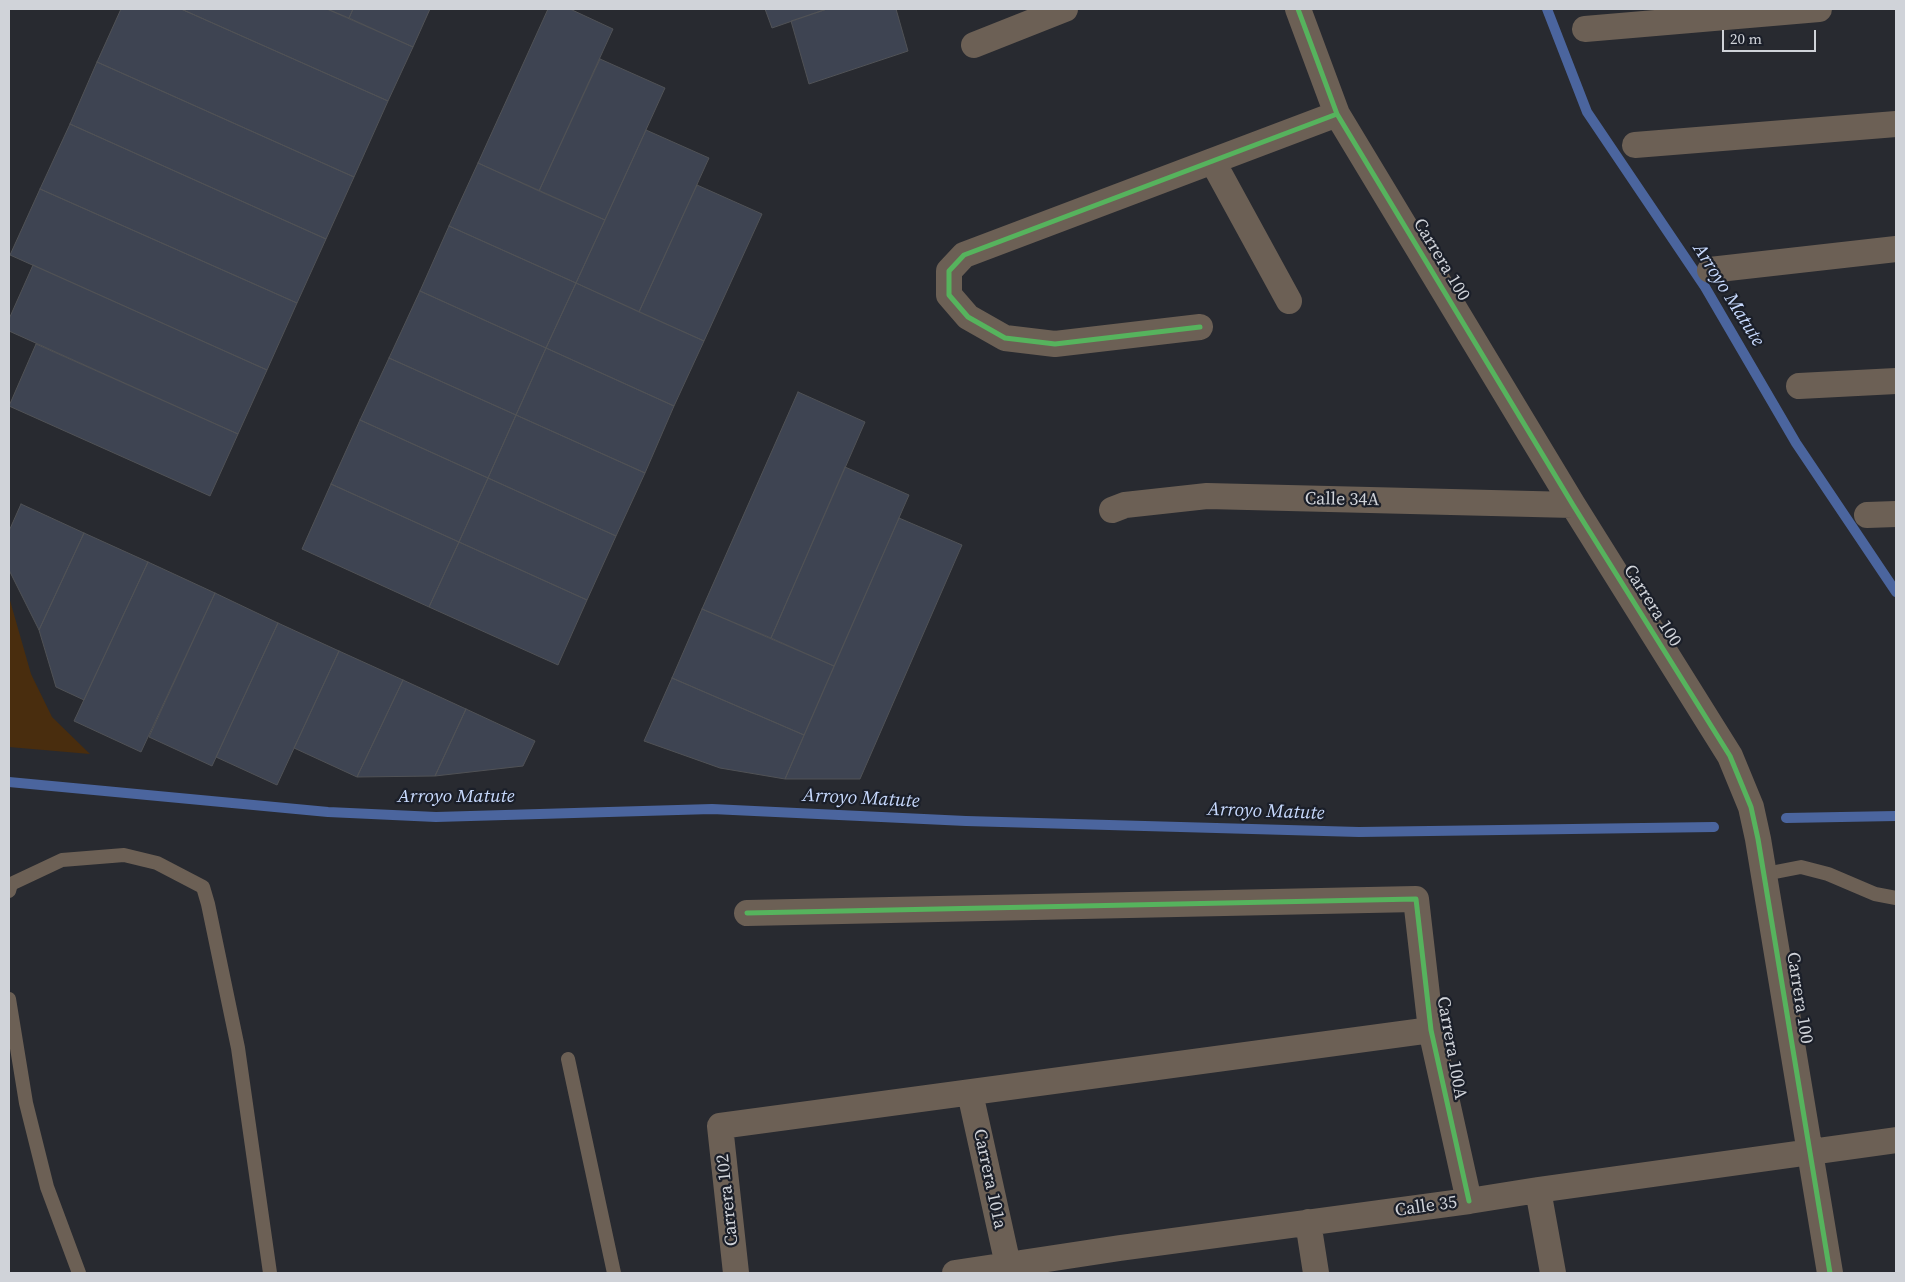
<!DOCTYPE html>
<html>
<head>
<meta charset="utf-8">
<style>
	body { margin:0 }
	#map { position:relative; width:1905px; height:1282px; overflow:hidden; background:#282a30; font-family:"Source Serif 4",serif }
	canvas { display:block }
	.frame { position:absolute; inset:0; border:10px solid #d0d3d9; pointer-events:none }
	.scale { position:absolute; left:1722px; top:30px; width:94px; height:22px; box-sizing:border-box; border:2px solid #d0d3d9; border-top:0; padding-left:6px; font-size:15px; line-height:18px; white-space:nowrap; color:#d0d3d9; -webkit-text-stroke:4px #1b1f29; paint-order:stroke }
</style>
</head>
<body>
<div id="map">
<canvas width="1905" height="1282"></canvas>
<div class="frame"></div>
<div class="scale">20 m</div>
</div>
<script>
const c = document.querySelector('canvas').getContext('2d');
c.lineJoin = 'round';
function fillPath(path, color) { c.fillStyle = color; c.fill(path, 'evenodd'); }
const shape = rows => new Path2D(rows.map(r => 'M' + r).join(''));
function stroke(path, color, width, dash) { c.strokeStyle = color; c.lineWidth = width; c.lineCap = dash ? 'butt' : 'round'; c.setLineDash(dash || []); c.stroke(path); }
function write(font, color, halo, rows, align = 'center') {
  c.font = font + ' "Source Serif 4",serif'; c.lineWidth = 4.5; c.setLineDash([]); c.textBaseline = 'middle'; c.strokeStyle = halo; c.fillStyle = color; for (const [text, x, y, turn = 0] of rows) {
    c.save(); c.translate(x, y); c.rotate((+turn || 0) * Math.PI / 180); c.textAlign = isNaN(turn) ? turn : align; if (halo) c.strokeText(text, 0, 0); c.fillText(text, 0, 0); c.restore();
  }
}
const green = shape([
	[9,597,31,674,52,717,90,754,9,747]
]);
const stream = shape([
	[1547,9,1587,112,1705,287,1796,443,1896,592],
	[9,782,328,812,436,817,712,809,966,821,1359,832,1714,827],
	[1786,818,1896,816]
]);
const building = shape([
	[121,9,181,9,388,101,354,177,97,62,121,9],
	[181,9,327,9,413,47,388,101,181,9],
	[327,9,353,9,349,18,327,9],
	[353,9,430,9,413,47,349,18,353,9],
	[548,9,570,9,613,29,539,191,478,163,548,9],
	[765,9,827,9,772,28,765,9],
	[827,9,896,9,908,51,809,84,791,21,827,9],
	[600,59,665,88,605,220,539,191,600,59],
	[97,62,354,177,326,239,70,124,97,62],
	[70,124,326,239,297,303,40,189,70,124],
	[646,130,709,158,639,312,576,283,646,130],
	[478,163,605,220,576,283,449,226,478,163],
	[697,185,762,214,704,341,639,312,697,185],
	[40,189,297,303,267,370,10,255,40,189],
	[449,226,576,283,546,348,420,291,449,226],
	[33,265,267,370,238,434,9,331,9,319,33,265],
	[576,283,704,341,674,406,546,348,576,283],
	[420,291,546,348,516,415,389,358,420,291],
	[36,344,238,434,210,496,9,406,36,344],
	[546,348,674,406,645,473,516,415,546,348],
	[389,358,516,415,488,478,360,420,389,358],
	[798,392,865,422,771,638,702,609,798,392],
	[516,415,645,473,616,536,488,478,516,415],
	[360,420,488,478,459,542,331,484,360,420],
	[845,467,909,495,834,666,771,638,845,467],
	[488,478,616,536,587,600,459,542,488,478],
	[331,484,459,542,429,607,302,549,331,484],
	[21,504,84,533,39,630,9,570,9,531,21,504],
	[899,518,962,545,860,779,785,779,899,518],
	[84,533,148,562,84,700,56,687,39,630,84,533],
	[459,542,587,600,558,665,429,607,459,542],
	[148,562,215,593,141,752,74,721,148,562],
	[215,593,278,623,212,766,149,737,215,593],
	[702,609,834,666,804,735,672,678,702,609],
	[278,623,339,651,277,785,216,757,278,623],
	[339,651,403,680,357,777,294,748,339,651],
	[672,678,804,735,785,779,720,768,644,741,672,678],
	[403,680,466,709,435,776,357,777,403,680],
	[466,709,535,741,523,766,435,776,466,709]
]);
const service = shape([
	[1765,874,1801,867,1828,874,1875,894,1896,898],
	[9,891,11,884,62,860,124,855,157,863,203,887,208,904,238,1048,270,1273],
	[9,999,26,1103,47,1187,79,1273],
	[568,1059,614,1273]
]);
const minor = shape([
	[1298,9,1337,114,1573,505,1730,756,1751,807,1758,839,1830,1273],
	[1585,29,1819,9],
	[974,45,1065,9],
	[1635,145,1896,124],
	[1213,162,1289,301],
	[1710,270,1896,249],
	[1200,327,1055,344,1005,338,968,317,949,295,949,271,964,255,1337,114],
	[1799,386,1896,381],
	[1112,510,1125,505,1207,496,1573,505],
	[1867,515,1896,514],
	[747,913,1416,899,1431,1030,1469,1201],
	[970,1093,1008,1265],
	[1538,1190,1553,1273],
	[1308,1222,1316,1273],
	[736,1273,720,1126,1431,1030],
	[955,1273,1120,1248,1469,1201,1538,1190,1896,1140]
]);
const cycleway = shape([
	[1298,9,1337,114,1573,505,1730,756,1751,807,1758,839,1830,1273],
	[1200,327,1055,344,1005,338,968,317,949,295,949,271,964,255,1337,114],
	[747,913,1416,899,1431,1030,1469,1201]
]);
const streetNames = [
	["Carrera 100",1441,260,59],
	["Calle 34A",1342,500,1],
	["Carrera 100",1652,606,58],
	["Carrera 100",1799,998,81],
	["Carrera 100A",1451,1048,80],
	["Carrera 101a",989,1179,78],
	["Carrera 102",728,1200,-96],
	["Calle 35",1426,1207,-8]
];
const waterNames = [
	["Arroyo Matute",1728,295,58],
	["Arroyo Matute",456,797],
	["Arroyo Matute",861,799,3],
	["Arroyo Matute",1266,812,2]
];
fillPath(green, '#492d0e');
stroke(stream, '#4b659e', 10);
fillPath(building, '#3e4452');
stroke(building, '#505256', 1);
stroke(service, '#6c6055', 14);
stroke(minor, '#6c6055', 26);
stroke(cycleway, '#56b35d', 5);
write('18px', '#d0d3d9', '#1b1f29', streetNames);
write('italic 19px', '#c7d9fd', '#1b1f29', waterNames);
</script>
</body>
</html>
